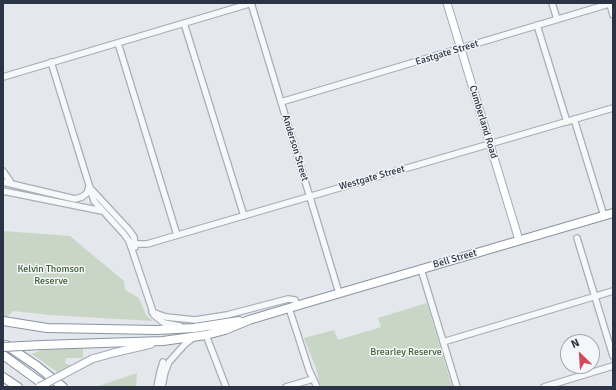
<!DOCTYPE html>
<html>
<head>
<meta charset="utf-8">
<style>
	body { margin:0 }
	#map { position:relative; width:616px; height:390px; overflow:hidden; background:#e4e7ec; font-family:Signika,sans-serif }
	canvas { display:block }
	.frame { position:absolute; inset:0; border:4px solid #2b3445; pointer-events:none }
	.north { position:absolute; left:560px; top:334px; width:40px; height:40px; box-sizing:border-box; background:#f4f6f9; border:1px solid #a4a8b1; border-radius:50%; rotate:335deg; font-size:11px; font-weight:700; line-height:16px; text-align:center; color:#2b3445 }
	.north::after { content:''; display:block; margin:auto; width:14px; height:18px; background:#d1495b; clip-path:polygon(50% 0,100% 100%,50% 72%,0 100%) }
</style>
</head>
<body>
<div id="map">
<canvas width="616" height="390"></canvas>
<div class="frame"></div>
<div class="north">N</div>
</div>
<script>
const c = document.querySelector('canvas').getContext('2d');
c.lineJoin = 'round';
function fillPath(path, color) { c.fillStyle = color; c.fill(path, 'evenodd'); }
const shape = rows => new Path2D(rows.map(r => 'M' + r).join(''));
function stroke(path, color, width, dash) { c.strokeStyle = color; c.lineWidth = width; c.lineCap = dash ? 'butt' : 'round'; c.setLineDash(dash || []); c.stroke(path); }
function write(font, color, halo, rows, align = 'center') {
  c.font = font + ' Signika,sans-serif'; c.lineWidth = 3; c.setLineDash([]); c.textBaseline = 'middle'; c.strokeStyle = halo; c.fillStyle = color; for (const [text, x, y, turn = 0] of rows) {
    c.save(); c.translate(x, y); c.rotate((+turn || 0) * Math.PI / 180); c.textAlign = isNaN(turn) ? turn : align; if (halo) c.strokeText(text, 0, 0); c.fillText(text, 0, 0); c.restore();
  }
}
const green = shape([
	[3,231,70,236,124,281,125,290,139,298,146,315,153,321,49,315,13,311,7,317,3,316],
	[427,303,452,387,322,387,319,381,316,368,304,338,334,330,338,340,381,327,378,318],
	[83,348,83,358,66,358,65,363,72,366,57,372,32,354,42,350],
	[137,373,136,387,96,387]
]);
const minor = shape([
	[251,3,339,293],
	[552,3,557,19],
	[610,4,613,15],
	[184,23,244,216],
	[537,25,567,122],
	[118,43,177,235],
	[51,62,94,201,124,234,129,241,154,315,164,323,180,326],
	[3,77,252,3],
	[281,102,612,3],
	[574,119,604,216],
	[3,171,12,184],
	[3,182,75,199,82,197,87,193,89,187],
	[92,190,129,230,134,237,135,247],
	[3,191,102,211],
	[577,238,613,356],
	[130,244,147,244,613,108],
	[421,269,457,387],
	[289,308,309,370,317,387],
	[152,312,166,317,195,320,227,315,288,299,295,300,297,305],
	[206,335,226,387],
	[443,342,613,291],
	[157,387,160,372,163,362],
	[162,387,165,372,169,362,185,344,193,338],
	[286,387,313,379],
	[544,387,613,366]
]);
const major = shape([
	[447,3,519,240],
	[92,359,113,353,151,344]
]);
const highway = shape([
	[3,321,47,328,157,330,194,328,239,321],
	[6,345,37,366,63,387],
	[42,345,163,341,206,335,225,330,249,320,289,308,613,213],
	[3,355,47,387],
	[3,377,18,387]
]);
const majorBridge = shape([
	[39,387,92,359]
]);
const highwayBridge = shape([
	[3,347,42,345]
]);
const streetNames = [
	["Eastgate Street",447,53,-17],
	["Cumberland Road",483,122,73],
	["Anderson Street",295,148,73],
	["Westgate Street",372,178,-16],
	["Bell Street",455,259,-16]
];
const parkNames = [
	["Kelvin Thomson",51,269],
	["Reserve",51,281],
	["Brearley Reserve",406,352]
];
fillPath(green, '#c9d6c5');
stroke(minor, '#a9aeb7', 8);
stroke(major, '#a3abb8', 9);
stroke(highway, '#8b94a3', 10);
stroke(minor, '#f7f8fa', 5.5);
stroke(major, '#fff', 7);
stroke(highway, '#fff', 8);
stroke(majorBridge, '#a3abb8', 9, []);
stroke(highwayBridge, '#8b94a3', 10, []);
stroke(majorBridge, '#fff', 7);
stroke(highwayBridge, '#fff', 8);
write('10px', '#2b3445', '#f4f6f9', streetNames);
write('10px', '#3f6138', '#f4f6f9', parkNames);
</script>
</body>
</html>
